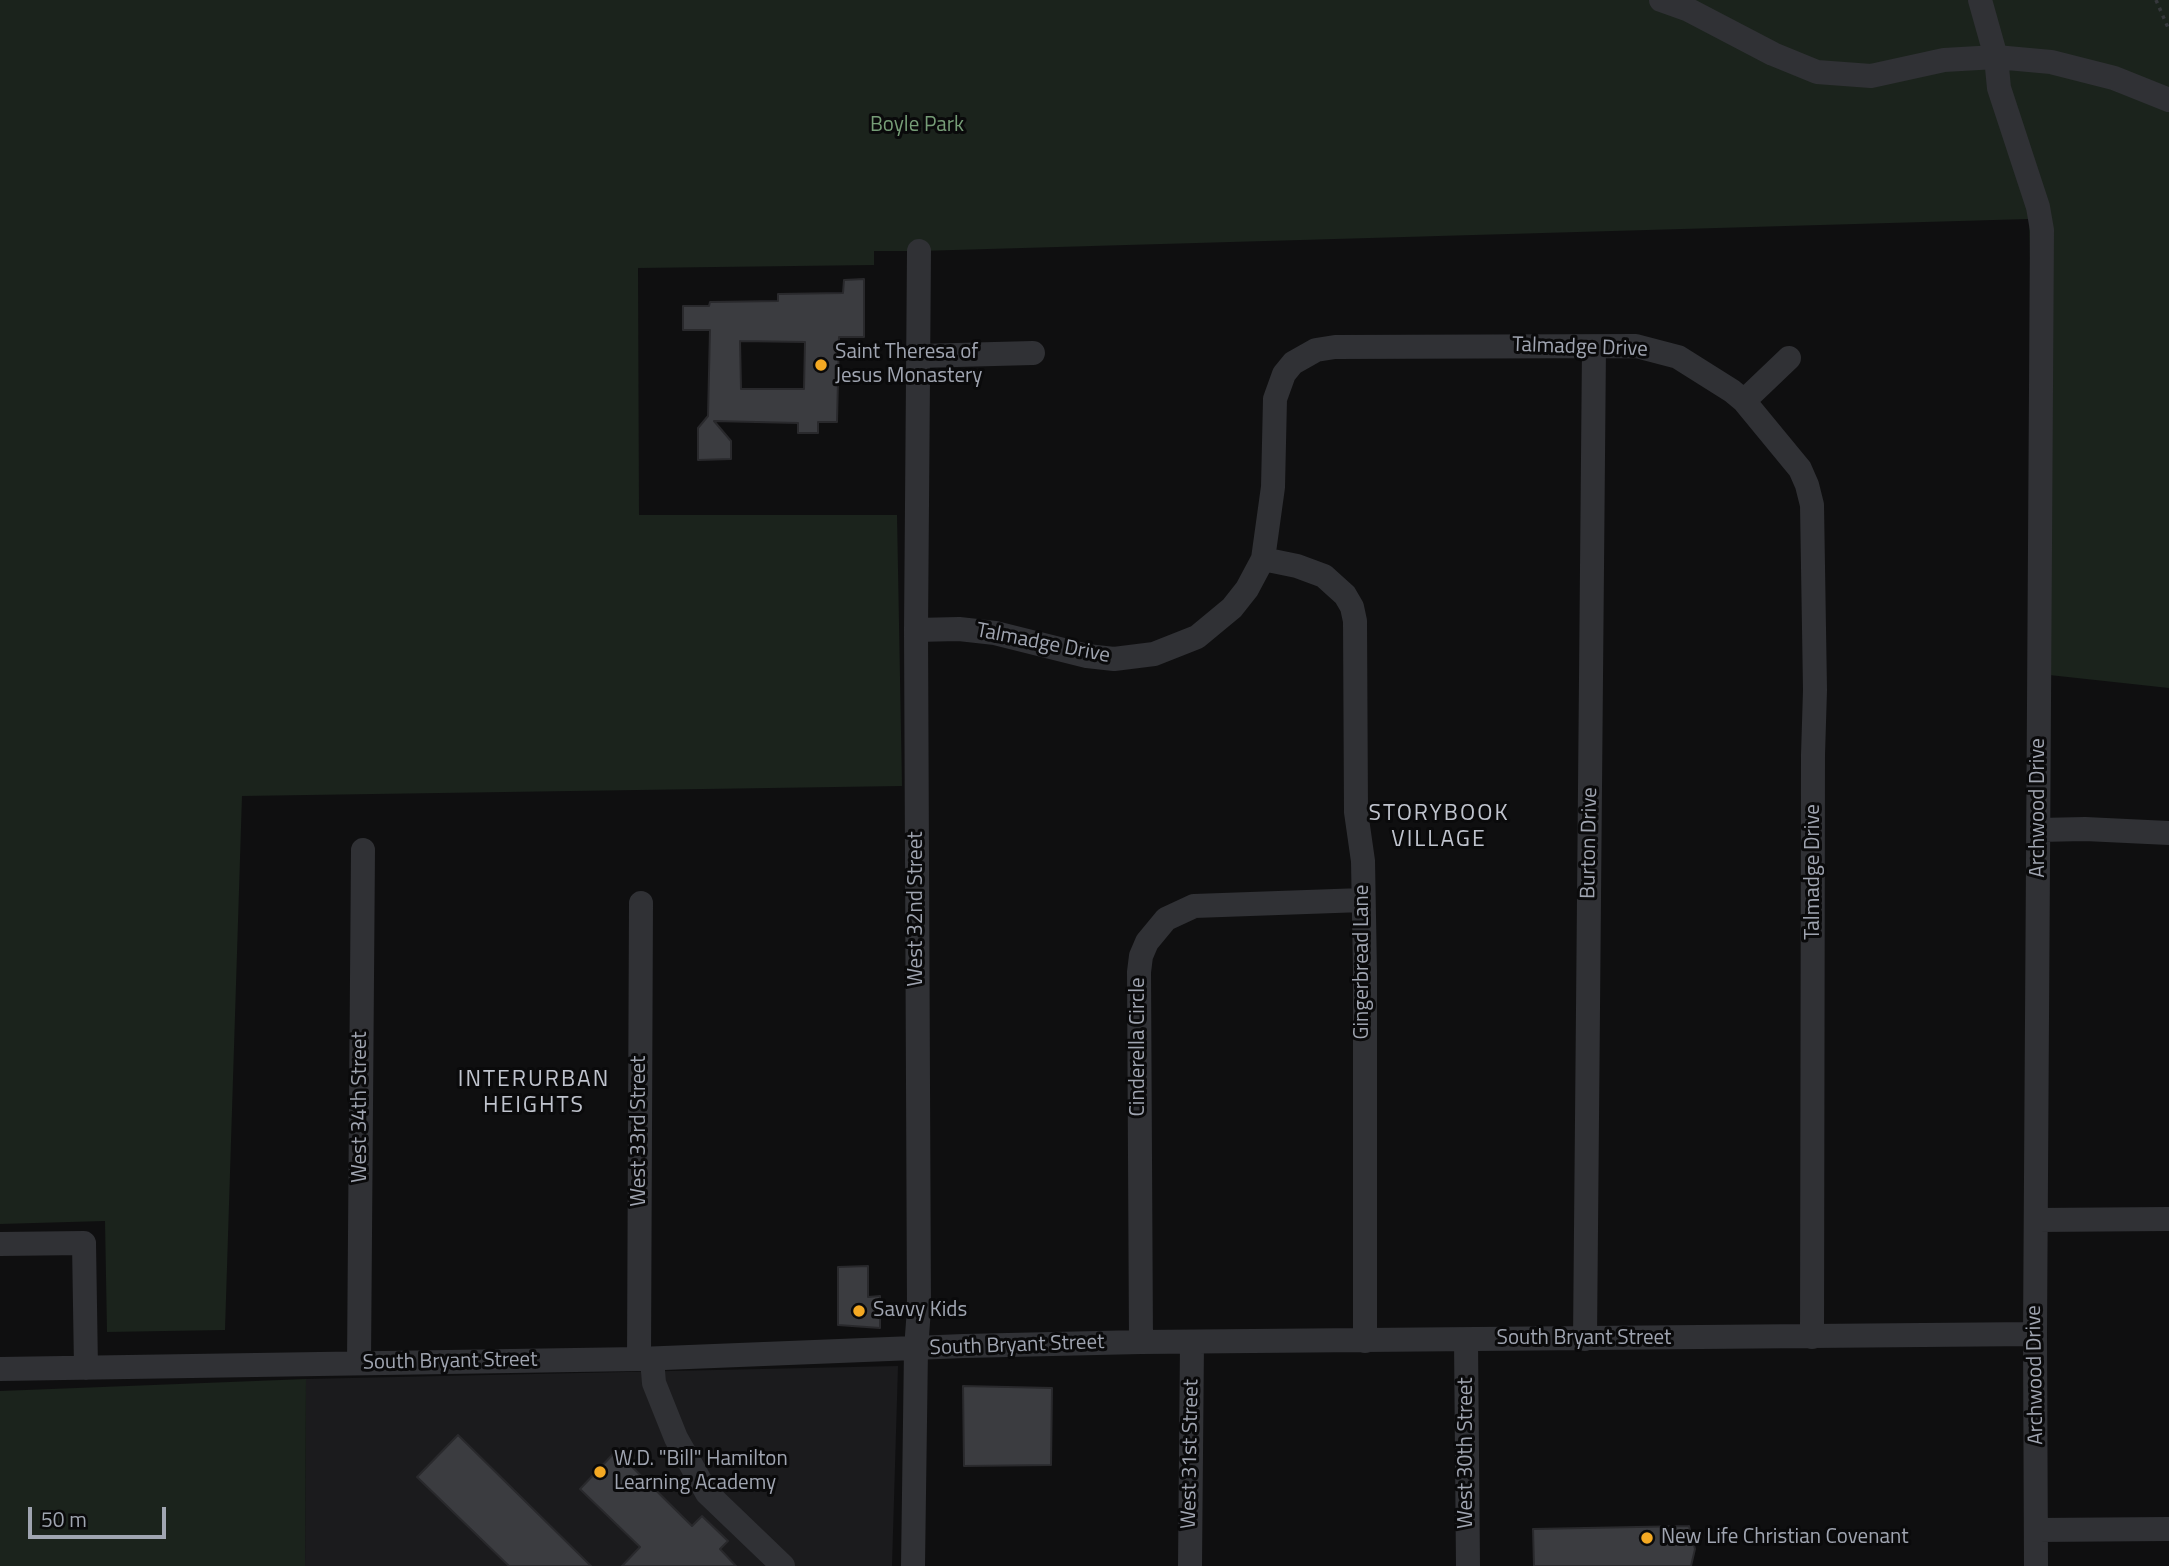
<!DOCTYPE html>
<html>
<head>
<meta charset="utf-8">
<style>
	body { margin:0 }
	#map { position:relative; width:2169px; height:1566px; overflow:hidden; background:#0f0f10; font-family:"Titillium Web",sans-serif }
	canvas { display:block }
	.scale { position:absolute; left:28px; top:1507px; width:138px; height:32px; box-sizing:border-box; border:4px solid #a0a5b1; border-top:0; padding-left:9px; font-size:21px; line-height:24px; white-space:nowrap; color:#a0a5b1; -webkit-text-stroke:5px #0a0a0b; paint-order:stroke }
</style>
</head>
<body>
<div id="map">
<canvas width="2169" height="1566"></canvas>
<div class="scale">50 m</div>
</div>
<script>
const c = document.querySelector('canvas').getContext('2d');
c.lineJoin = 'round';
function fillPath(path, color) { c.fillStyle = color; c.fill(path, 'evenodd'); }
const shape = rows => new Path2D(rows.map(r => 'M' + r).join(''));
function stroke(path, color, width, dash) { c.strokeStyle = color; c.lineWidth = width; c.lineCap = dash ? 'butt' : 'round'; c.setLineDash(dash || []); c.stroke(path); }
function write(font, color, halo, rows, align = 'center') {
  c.font = font + ' "Titillium Web",sans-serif'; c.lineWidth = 6; c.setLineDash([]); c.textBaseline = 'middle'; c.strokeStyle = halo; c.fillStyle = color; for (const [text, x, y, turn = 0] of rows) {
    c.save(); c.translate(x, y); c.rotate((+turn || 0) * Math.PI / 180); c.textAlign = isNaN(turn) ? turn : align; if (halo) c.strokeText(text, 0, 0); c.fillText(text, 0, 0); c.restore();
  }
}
const built = shape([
	[898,1366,892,1566,305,1566,306,1379]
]);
const green = shape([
	[0,0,2169,0,2169,688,2040,674,2029,219,919,251,874,251,874,265,638,268,639,515,897,515,902,786,242,796,225,1330,107,1332,105,1221,0,1224],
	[306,1379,305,1566,0,1566,0,1391]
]);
const building = shape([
	[864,279,864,337,839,337,837,422,818,422,818,433,798,433,798,423,714,421,731,441,731,459,698,460,698,428,708,416,710,330,683,330,683,306,709,306,710,302,778,301,778,294,843,293,844,280,864,279],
	[740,341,805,342,804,389,741,389,740,341],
	[868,1266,868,1297,880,1296,880,1328,838,1325,838,1267,868,1266],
	[963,1386,1052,1388,1051,1465,964,1466,963,1386],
	[458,1435,591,1566,509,1566,417,1477,458,1435],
	[616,1451,692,1526,702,1516,728,1541,720,1549,736,1566,622,1566,640,1547,580,1489,616,1451],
	[1689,1526,1695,1549,1691,1566,1534,1566,1533,1529,1689,1526]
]);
const path = shape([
	[2156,0,2169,30]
]);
const minor = shape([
	[1661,0,1689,10,1773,54,1817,72,1871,76,1944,60,1996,57,2051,62,2114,78,2169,100],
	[1980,0,1996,57,1999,88,2038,207,2042,230,2035,1334,2036,1566],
	[918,356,1033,353],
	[1744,401,1789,358],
	[1263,559,1297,566,1324,576,1345,595,1352,607,1355,621,1356,812,1363,861,1365,971,1365,1341],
	[916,630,959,629,995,633,1087,656,1114,659,1154,654,1197,637,1232,608,1247,589,1263,559,1273,487,1275,399,1284,374,1293,363,1316,350,1335,347,1636,346,1678,357,1732,391,1744,401,1800,469,1807,485,1812,505,1815,690,1813,755,1812,1337],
	[2039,830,2085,829,2169,833],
	[2037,1220,2169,1219],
	[0,1244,84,1243,86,1368],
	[1585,1339,1594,347],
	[1466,1340,1468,1566],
	[1141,1342,1139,972,1141,956,1147,942,1166,919,1194,906,1363,900],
	[639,1359,641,903],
	[652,1359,654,1383,676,1438,707,1493,783,1566],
	[359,1363,363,850],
	[0,1369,639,1359,964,1346,1141,1342,2035,1334],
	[2037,1530,2169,1529],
	[913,1566,916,1349,919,1309,916,630,919,251],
	[1190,1566,1192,1343]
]);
const markers = [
	[821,365,7,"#f4a923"],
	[859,1311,7,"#f4a923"],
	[600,1472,7,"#f4a923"],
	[1647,1538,7,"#f4a923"]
];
const parkNames = [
	["Boyle Park",917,126]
];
const streetNames = [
	["Talmadge Drive",1580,348,2],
	["Talmadge Drive",1043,644,11],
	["Archwood Drive",2039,808,-90],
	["Burton Drive",1590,843,-89],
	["Talmadge Drive",1814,872,-90],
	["West 32nd Street",917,909,-90],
	["Gingerbread Lane",1363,962,-90],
	["Cinderella Circle",1139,1047,-90],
	["West 34th Street",361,1107,-90],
	["West 33rd Street",640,1131,-90],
	["South Bryant Street",1584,1339],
	["South Bryant Street",1017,1346,-2],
	["South Bryant Street",450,1362,-1],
	["Archwood Drive",2036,1375,-91],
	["West 30th Street",1467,1453,-90],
	["West 31st Street",1191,1454,-89]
];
const poiNames = [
	["Saint Theresa of",835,353],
	["Jesus Monastery",835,377],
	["Savvy Kids",873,1311],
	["W.D. \"Bill\" Hamilton",614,1460],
	["Learning Academy",614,1484],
	["New Life Christian Covenant",1661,1538]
];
const neighbourhoodNames = [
	["STORYBOOK",1439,814],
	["VILLAGE",1439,840],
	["INTERURBAN",534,1080],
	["HEIGHTS",534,1106]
];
fillPath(built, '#1b1b1d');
fillPath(green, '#1b231c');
fillPath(building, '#3b3c40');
stroke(building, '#29292c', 2);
stroke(path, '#36383c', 3.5, [3.5, 5]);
stroke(minor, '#303135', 24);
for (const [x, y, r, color] of markers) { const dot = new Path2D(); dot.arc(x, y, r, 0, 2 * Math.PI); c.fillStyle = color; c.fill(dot); stroke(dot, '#0a0a0b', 2.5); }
write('21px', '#769d77', '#0a0a0b', parkNames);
write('21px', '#a0a5b1', '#0a0a0b', streetNames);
write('21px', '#a0a5b1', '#0a0a0b', poiNames, 'left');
c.letterSpacing = '2px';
write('23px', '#c0c4ce', '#0a0a0b', neighbourhoodNames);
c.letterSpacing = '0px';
</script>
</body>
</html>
